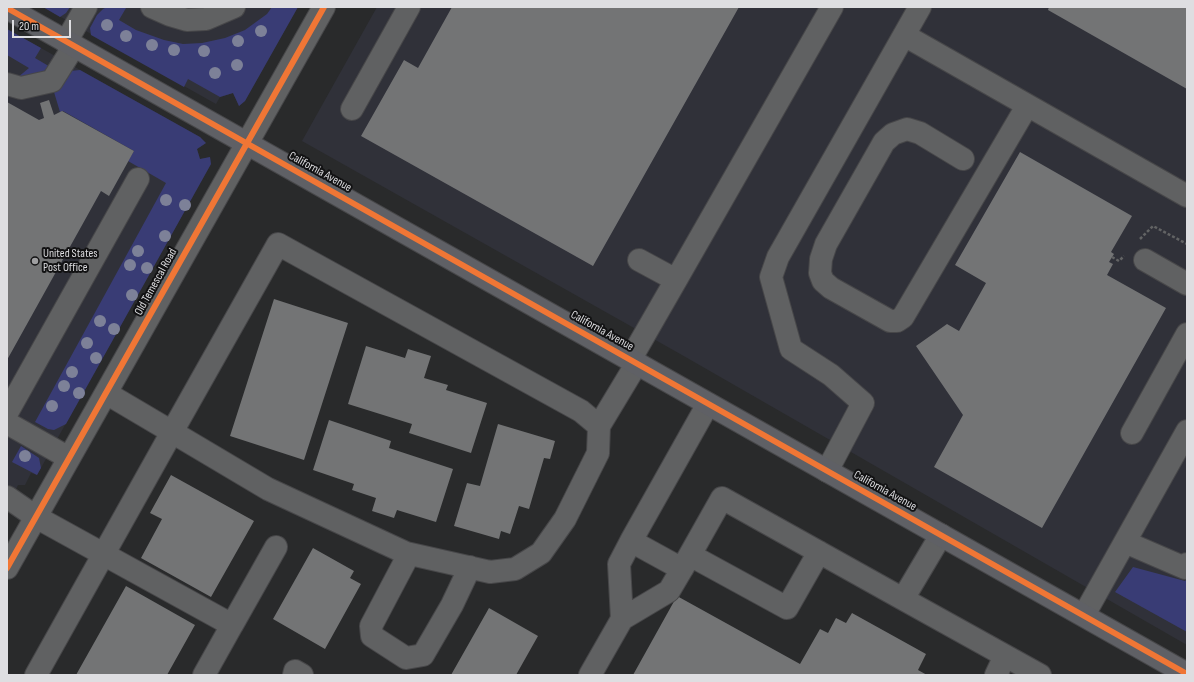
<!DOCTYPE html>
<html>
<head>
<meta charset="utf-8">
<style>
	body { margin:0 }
	#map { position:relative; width:1194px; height:682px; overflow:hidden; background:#292a2b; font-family:"Sofia Sans Condensed",sans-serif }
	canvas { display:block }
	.frame { position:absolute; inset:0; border:8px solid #dedee1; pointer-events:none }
	.scale { position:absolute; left:12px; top:20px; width:59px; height:18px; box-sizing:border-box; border:2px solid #dedee1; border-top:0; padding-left:5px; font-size:12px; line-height:14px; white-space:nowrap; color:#dedee1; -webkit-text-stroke:3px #121213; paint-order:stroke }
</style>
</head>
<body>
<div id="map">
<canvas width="1194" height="682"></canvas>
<div class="frame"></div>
<div class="scale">20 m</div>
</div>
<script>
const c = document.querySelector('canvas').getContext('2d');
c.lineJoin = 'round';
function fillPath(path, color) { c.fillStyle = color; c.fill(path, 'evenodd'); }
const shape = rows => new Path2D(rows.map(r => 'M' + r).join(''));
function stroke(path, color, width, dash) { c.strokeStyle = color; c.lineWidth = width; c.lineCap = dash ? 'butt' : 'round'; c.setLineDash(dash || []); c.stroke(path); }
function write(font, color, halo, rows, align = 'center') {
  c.font = font + ' "Sofia Sans Condensed",sans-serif'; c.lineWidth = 4; c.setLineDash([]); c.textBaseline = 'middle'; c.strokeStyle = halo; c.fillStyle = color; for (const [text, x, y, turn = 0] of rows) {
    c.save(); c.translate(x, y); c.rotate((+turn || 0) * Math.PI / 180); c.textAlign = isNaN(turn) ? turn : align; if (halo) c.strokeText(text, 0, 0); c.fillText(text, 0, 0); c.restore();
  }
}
const built = shape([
	[43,7,298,7,245,101,239,106,233,93,220,97,216,104],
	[377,7,1187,7,1187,645,682,355,302,141],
	[7,29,200,137,206,143,197,149,200,159,210,157,211,164,37,475,31,473,25,485,18,485,7,508]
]);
const green = shape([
	[43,7,70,7,66,13,60,17],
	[107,7,126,8,119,20,136,30,164,40,183,44,202,43,225,38,245,30,267,14,272,7,298,7,245,101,239,106,233,93,220,97,188,79,184,87,91,35,90,28,97,15,103,9],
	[7,29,41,48,35,58,52,68,28,78,17,78,29,68,7,55],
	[80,70,200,137,206,143,197,149,200,159,210,157,211,164,66,424,54,430,48,429,35,422,166,183,128,161,134,151,63,111,60,112,54,92,57,91,70,71],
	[21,446,39,458,41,468,37,475,12,462],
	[1133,567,1185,581,1187,579,1187,632,1115,592]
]);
const building = shape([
	[452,7,739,7,593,266,361,136,404,60,418,68],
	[1049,7,1187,7,1187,89,1048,10],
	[49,100,54,115,62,111,134,151,109,196,101,191,7,360,7,102,39,120,44,118,40,103],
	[1020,152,1132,216,1111,252,1114,254,1109,262,1113,264,1107,275,1166,308,1042,528,934,467,963,415,916,346,947,324,959,331,986,283,955,265],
	[274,299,348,323,304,460,230,436],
	[366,346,405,358,408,349,431,356,424,378,448,385,446,390,487,403,471,453,409,433,412,424,348,404],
	[329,420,391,441,389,448,453,469,436,522,397,510,394,518,372,511,376,498,352,490,354,484,313,470],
	[498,424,555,441,550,459,544,458,529,509,519,506,510,534,501,531,499,539,454,526,467,483,480,486],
	[171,475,254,521,211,597,141,558,162,519,150,513],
	[313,548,354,571,350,578,361,584,325,649,273,619],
	[126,586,195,625,167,675,76,675],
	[677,596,800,664,820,629,828,633,836,618,846,623,852,613,926,654,918,670,927,675,633,675],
	[489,608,538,636,516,675,451,675]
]);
const path = shape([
	[1140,239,1153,226,1187,244],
	[1112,257,1119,261,1124,256]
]);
const minor = shape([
	[152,7,170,15,187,20,206,19,234,7],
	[904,35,1187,196],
	[66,42,86,7],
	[7,84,21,88,52,81,74,46],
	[352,109,409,7],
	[963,159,920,133,907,129,893,134,884,142,826,244,821,259,820,273,823,281,831,288,890,321,897,321,903,317,1027,106],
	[639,260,676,280,832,7],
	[1145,260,1187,284],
	[630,360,676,280],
	[708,404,631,541,682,569,722,498,903,599,941,535],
	[7,413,138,179],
	[7,423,69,458],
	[599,426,637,363],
	[1132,433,1187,334],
	[827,471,863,403,831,375,791,349,771,277,778,257,920,7],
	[7,497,36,517,232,625,204,675],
	[631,541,619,564,622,619,669,591,682,569],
	[1125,542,1185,568,1187,564],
	[409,554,371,626,372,636,406,658,423,655,452,605,470,567],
	[690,555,787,608,819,552],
	[7,568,324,7],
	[903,599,1040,675],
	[1084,615,1187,431],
	[232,625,276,547],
	[36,675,172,432,278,244,581,411,599,426,598,453,565,519,541,553,515,569,490,572,406,553,268,489,172,432,106,393],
	[294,675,295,671,302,675],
	[590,675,622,619],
	[996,675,1005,656]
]);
const major = shape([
	[7,8,1187,674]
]);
const cycleway = shape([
	[7,8,1187,674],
	[7,568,324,7]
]);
const trees = [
	[107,25],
	[261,31],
	[126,36],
	[238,41],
	[152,45],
	[174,50],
	[204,51],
	[237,65],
	[215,73],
	[166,200],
	[185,205],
	[165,236],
	[138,251],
	[130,265],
	[147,268],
	[132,295],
	[100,321],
	[114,329],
	[87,343],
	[96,358],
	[72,372],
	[64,386],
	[79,393],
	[52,406],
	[25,456]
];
const markers = [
	[35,261,4,"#9f9fa1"]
];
const streetNames = [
	["California Avenue",320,172,29],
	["Old Temescal Road",156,282,-61],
	["California Avenue",602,331,29],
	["California Avenue",885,491,29]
];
const poiNames = [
	["United States",43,254],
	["Post Office",43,268]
];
fillPath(built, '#303139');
fillPath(green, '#393c75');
fillPath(building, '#737475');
stroke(minor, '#474749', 24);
stroke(major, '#474749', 24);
stroke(path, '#626364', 2.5, [3, 2]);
stroke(minor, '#606162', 22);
stroke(major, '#5f6065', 22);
stroke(cycleway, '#f07635', 6);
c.fillStyle = '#7d8198';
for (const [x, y] of trees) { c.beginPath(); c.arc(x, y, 6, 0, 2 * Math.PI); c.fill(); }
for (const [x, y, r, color] of markers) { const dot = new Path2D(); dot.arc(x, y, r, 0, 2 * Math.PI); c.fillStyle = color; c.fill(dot); stroke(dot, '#121213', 1.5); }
write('12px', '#dedee1', '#121213', streetNames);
write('12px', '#dedee1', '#121213', poiNames, 'left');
</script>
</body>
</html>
